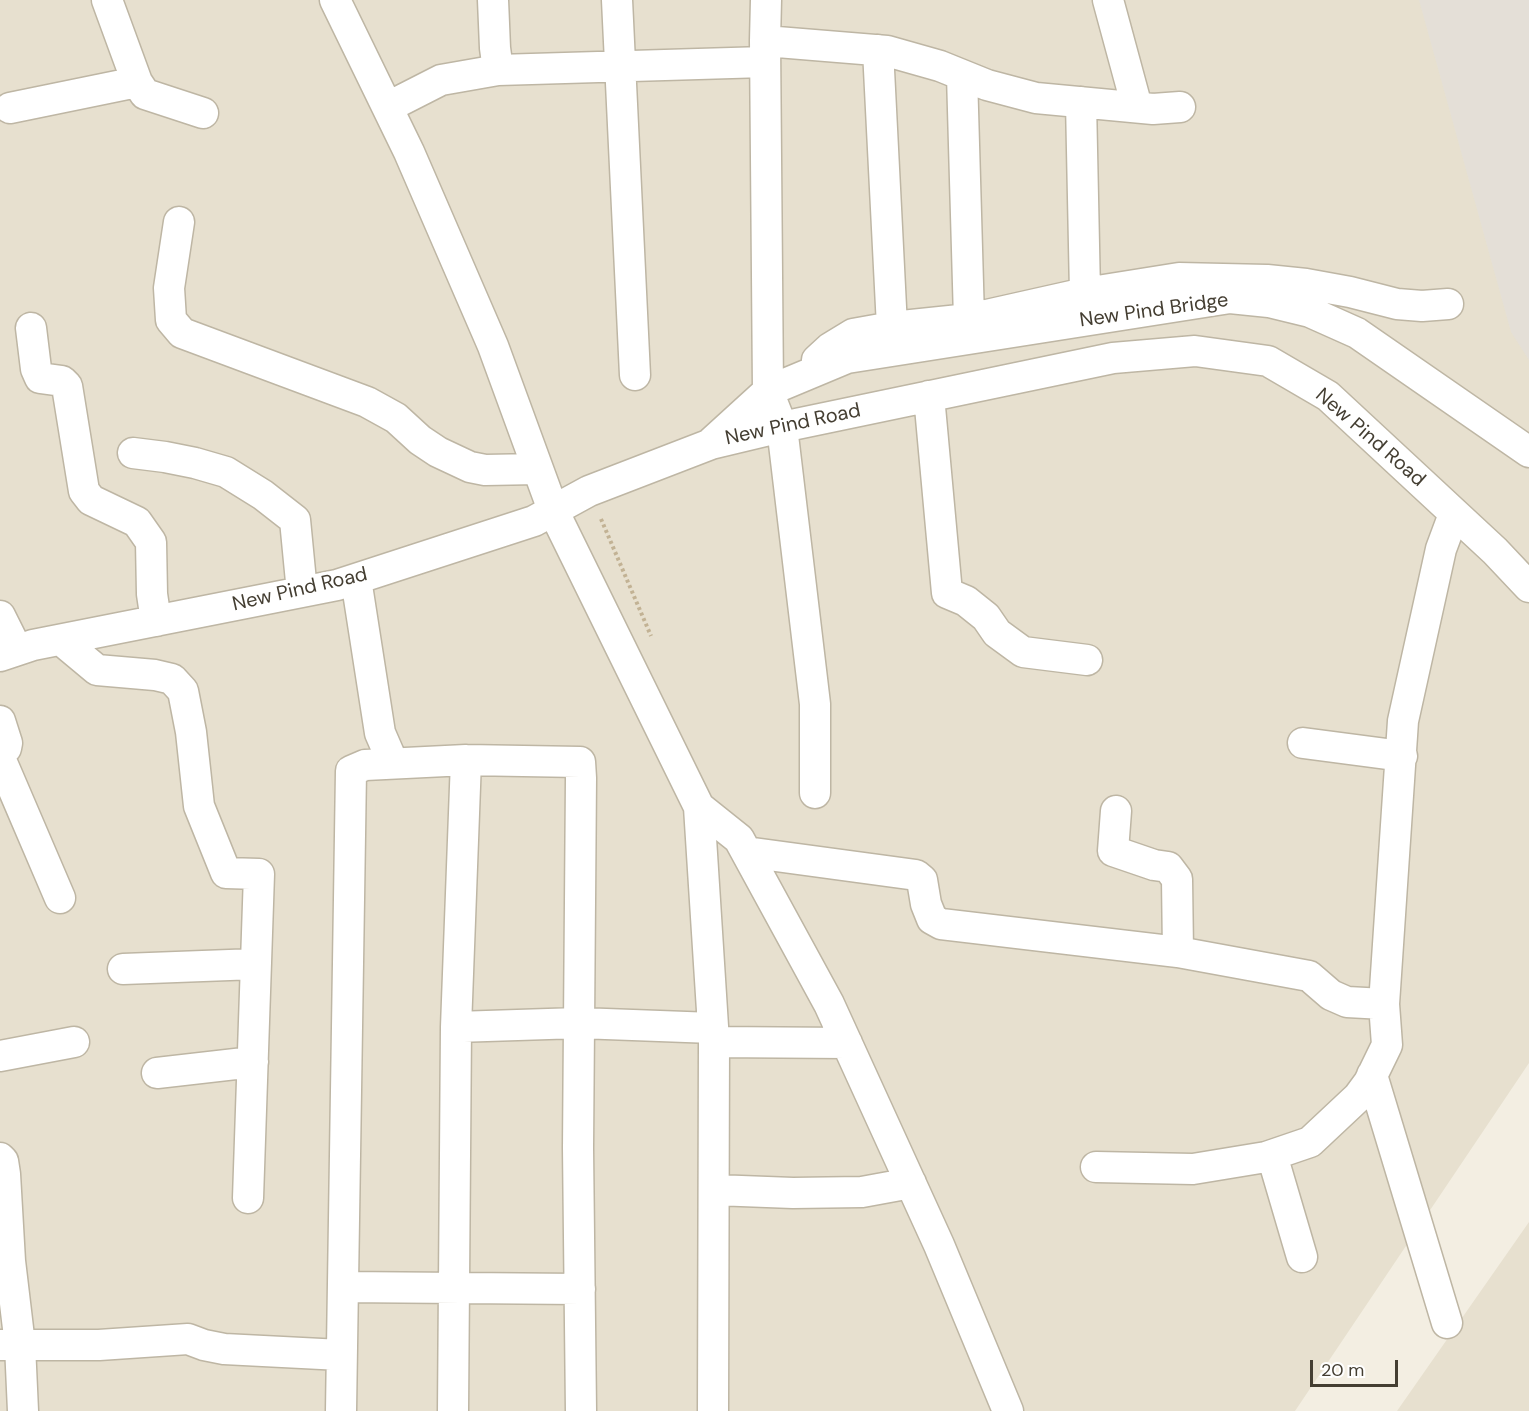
<!DOCTYPE html>
<html>
<head>
<meta charset="utf-8">
<style>
	body { margin:0 }
	#map { position:relative; width:1529px; height:1411px; overflow:hidden; background:#f3eee2; font-family:"DM Sans",sans-serif }
	canvas { display:block }
	.scale { position:absolute; left:1310px; top:1360px; width:88px; height:27px; box-sizing:border-box; border:3px solid #443e32; border-top:0; padding-left:8px; font-size:18px; line-height:21px; white-space:nowrap; color:#443e32; -webkit-text-stroke:4px #fff; paint-order:stroke }
</style>
</head>
<body>
<div id="map">
<canvas width="1529" height="1411"></canvas>
<div class="scale">20 m</div>
</div>
<script>
const c = document.querySelector('canvas').getContext('2d');
c.lineJoin = 'round';
function fillPath(path, color) { c.fillStyle = color; c.fill(path, 'evenodd'); }
const shape = rows => new Path2D(rows.map(r => 'M' + r).join(''));
function stroke(path, color, width, dash) { c.strokeStyle = color; c.lineWidth = width; c.lineCap = dash ? 'butt' : 'round'; c.setLineDash(dash || []); c.stroke(path); }
function write(font, color, halo, rows, align = 'center') {
  c.font = font + ' "DM Sans",sans-serif'; c.lineWidth = 6; c.setLineDash([]); c.textBaseline = 'middle'; c.strokeStyle = halo; c.fillStyle = color; for (const [text, x, y, turn = 0] of rows) {
    c.save(); c.translate(x, y); c.rotate((+turn || 0) * Math.PI / 180); c.textAlign = isNaN(turn) ? turn : align; if (halo) c.strokeText(text, 0, 0); c.fillText(text, 0, 0); c.restore();
  }
}
const residential = shape([
	[0,0,1529,0,1529,1063,1295,1411,0,1411],
	[1529,1222,1529,1411,1397,1411]
]);
const industrial = shape([
	[1419,0,1529,0,1529,360,1511,332]
]);
const path = shape([
	[601,519,651,636]
]);
const minor = shape([
	[107,0,137,82,145,94,203,113],
	[335,0,409,152,493,346,553,510,699,807,739,839,829,1004,939,1245,1008,1411],
	[493,0,495,48,498,70],
	[617,0,635,375],
	[766,0,765,41,768,391,782,427,815,704,815,793],
	[1108,0,1137,107],
	[765,41,887,51,940,66,987,85,1036,98,1153,109,1180,107],
	[878,50,892,327],
	[962,75,969,319],
	[1081,102,1085,293],
	[388,107,441,80,498,70,765,62],
	[10,108,137,82],
	[179,222,169,288,171,320,182,333,367,402,396,418,420,440,438,452,470,467,485,470,538,469],
	[31,328,36,369,40,378,62,381,67,386,84,491,91,500,137,522,151,542,152,594,156,621],
	[817,360,830,348,853,334,892,327,969,319,1085,293,1179,278,1267,280,1306,284,1350,292,1397,304,1422,306,1448,304],
	[929,396,947,593,966,601,986,617,997,633,1023,652,1087,660],
	[712,442,768,391,847,358,1230,298,1269,302,1310,312,1357,333,1529,452],
	[133,453,165,457,195,463,226,472,263,495,295,520,302,592],
	[356,579,380,733,393,763],
	[0,616,17,650],
	[61,640,97,670,155,675,172,679,183,691,191,732,199,806,226,873,259,874,248,1198],
	[0,656,33,645,337,585,534,521,589,491,711,444,782,427,1113,358,1195,351,1268,361,1328,396,1495,551,1529,587],
	[0,721,7,743,6,748,2,750,0,756],
	[1303,743,1402,756],
	[0,758,60,898],
	[699,807,714,1042,713,1411],
	[1116,811,1113,851,1154,865,1168,867,1177,879,1178,952],
	[746,852,916,875,922,880,926,904,932,919,941,924,1178,952,1309,976,1331,995,1347,1002,1384,1004],
	[123,969,256,964],
	[456,1027,579,1023,713,1028],
	[714,1042,847,1043],
	[0,1056,74,1042],
	[157,1073,253,1062],
	[1372,1075,1447,1323],
	[1272,1155,1302,1257],
	[0,1158,3,1161,5,1174,10,1261,20,1345,23,1411],
	[1096,1167,1193,1169,1266,1157,1310,1142,1358,1097,1369,1082,1387,1045,1384,1004,1403,721,1441,549,1454,514],
	[715,1190,793,1193,862,1192,911,1183],
	[343,1287,580,1289],
	[0,1345,99,1345,188,1339,204,1345,224,1349,341,1355],
	[341,1411,351,771,365,765,466,760,580,762,581,778,578,1148,581,1411],
	[453,1411,456,1027,466,760]
]);
const streetNames = [
	["New Pind Bridge",1154,311,-8],
	["New Pind Road",793,425,-12],
	["New Pind Road",1370,438,41],
	["New Pind Road",300,590,-13]
];
fillPath(residential, '#e7e0cf');
fillPath(industrial, '#e4dfd7');
stroke(minor, '#beb6a4', 33);
stroke(path, '#c2b294', 4, [3, 3]);
stroke(minor, '#fff', 30);
write('20px', '#443e32', '#fff', streetNames);
</script>
</body>
</html>
